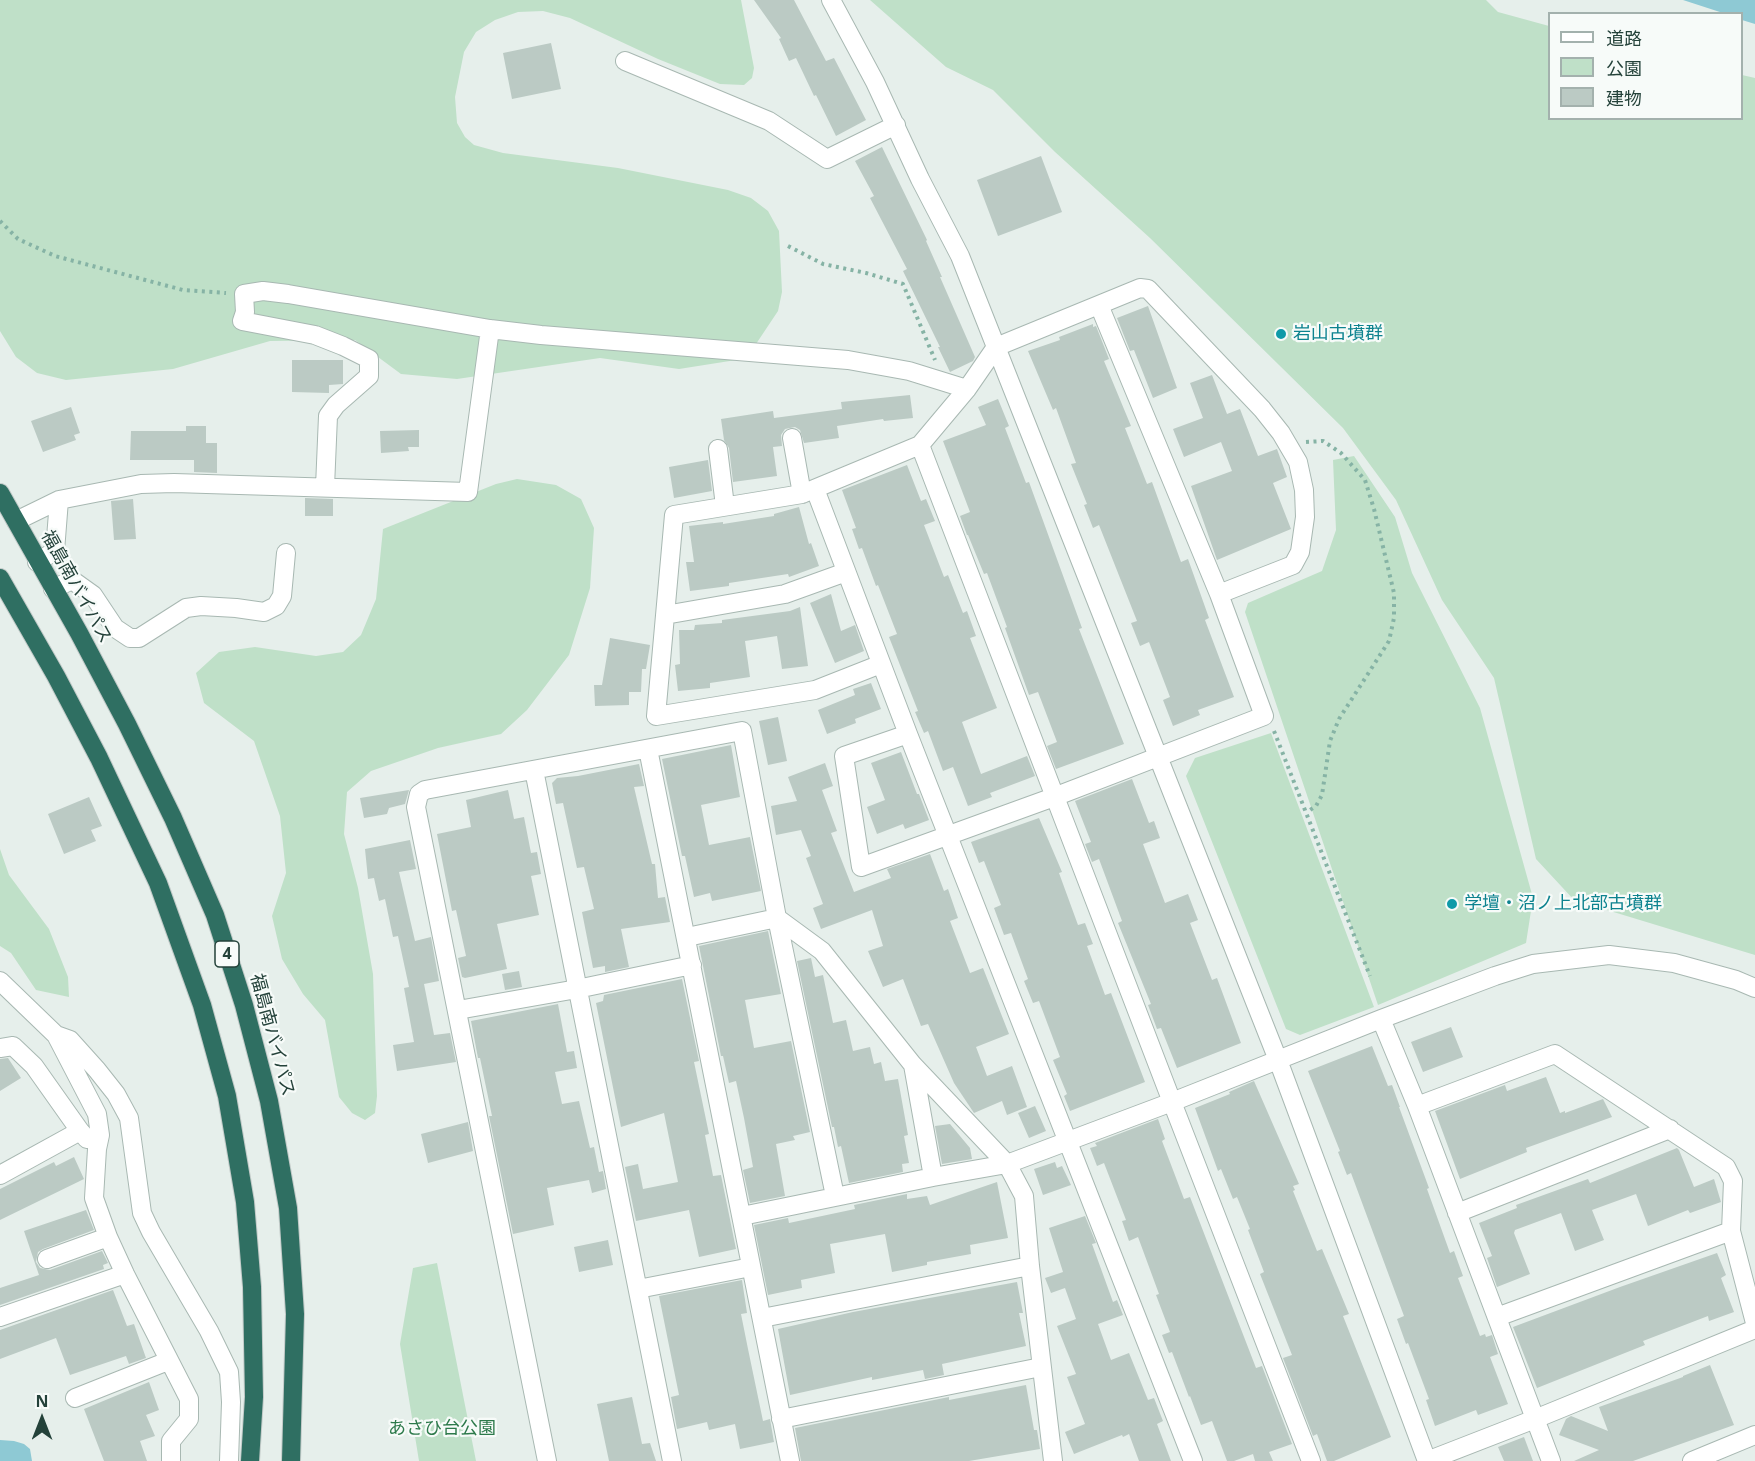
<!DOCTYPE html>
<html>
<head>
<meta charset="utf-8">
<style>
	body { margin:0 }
	#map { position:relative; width:1755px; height:1461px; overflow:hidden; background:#e6efeb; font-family:"Noto Sans","Noto Sans JP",sans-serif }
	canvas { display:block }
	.legend { position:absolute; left:1548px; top:12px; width:195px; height:108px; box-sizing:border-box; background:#f7fbf9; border:2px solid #a3b1ad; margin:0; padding:8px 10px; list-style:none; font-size:18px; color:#24423a }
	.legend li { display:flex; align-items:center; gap:12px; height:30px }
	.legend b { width:30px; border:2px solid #a3b1ad }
	.north { position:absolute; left:12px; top:1389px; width:60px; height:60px; -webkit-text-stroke:4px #f7fbf9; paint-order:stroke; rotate:0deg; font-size:16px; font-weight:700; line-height:24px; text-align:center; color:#24423a }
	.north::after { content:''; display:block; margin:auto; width:21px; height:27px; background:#24423a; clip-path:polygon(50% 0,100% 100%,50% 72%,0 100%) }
</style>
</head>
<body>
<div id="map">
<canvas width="1755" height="1461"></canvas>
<ul class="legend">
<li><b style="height:8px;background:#fff"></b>道路</li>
<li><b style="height:16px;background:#bfe0c8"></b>公園</li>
<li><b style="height:16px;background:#bbcac4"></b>建物</li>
</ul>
<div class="north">N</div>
</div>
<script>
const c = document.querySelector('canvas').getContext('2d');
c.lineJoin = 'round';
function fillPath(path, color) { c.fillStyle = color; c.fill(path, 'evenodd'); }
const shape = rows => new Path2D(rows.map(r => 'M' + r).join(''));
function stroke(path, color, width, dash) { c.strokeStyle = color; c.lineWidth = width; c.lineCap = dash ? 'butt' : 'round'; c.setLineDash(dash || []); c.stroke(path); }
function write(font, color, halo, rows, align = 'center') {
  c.font = font + ' "Noto Sans","Noto Sans JP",sans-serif'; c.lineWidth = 4.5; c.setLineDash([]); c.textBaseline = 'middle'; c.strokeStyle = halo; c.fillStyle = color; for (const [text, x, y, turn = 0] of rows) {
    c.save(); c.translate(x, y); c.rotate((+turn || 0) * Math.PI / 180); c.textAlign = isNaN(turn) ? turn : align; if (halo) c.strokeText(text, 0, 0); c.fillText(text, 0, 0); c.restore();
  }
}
const green = shape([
	[0,0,741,0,754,68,752,78,744,85,720,84,658,59,570,18,543,11,518,12,495,20,476,32,464,52,455,97,457,123,465,137,474,145,503,153,618,168,728,190,751,198,768,211,779,231,782,292,778,311,756,344,736,360,679,369,600,358,457,379,401,374,355,340,270,341,173,369,66,380,37,373,16,357,0,331],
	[870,0,1486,0,1498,12,1549,26,1550,118,1742,118,1742,75,1755,78,1755,955,1574,900,1536,859,1494,678,1442,600,1396,500,1343,428,1150,238,1055,152,993,90,946,67],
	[1354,456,1395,517,1412,573,1480,708,1533,898,1526,943,1378,1005,1245,612,1248,603,1322,571,1336,530,1333,460],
	[517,479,556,485,581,499,594,528,590,588,569,655,527,710,501,734,438,748,371,771,347,792,344,834,358,888,373,974,377,1096,375,1113,365,1120,352,1113,339,1097,325,1020,303,994,282,959,272,916,286,873,280,816,254,741,204,703,196,673,219,652,255,647,316,656,343,652,361,635,376,599,383,529,496,484],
	[1271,733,1374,1007,1300,1035,1286,1029,1186,776,1195,758],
	[0,849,9,875,49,929,68,977,69,997,36,990,11,953,0,946],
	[437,1263,476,1461,419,1461,400,1344,413,1268]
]);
const water = shape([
	[1683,0,1755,0,1755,24,1742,20,1742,14,1723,13],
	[0,1440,14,1441,24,1444,30,1449,32,1461,0,1461]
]);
const building = shape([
	[754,0,794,0,826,61,834,58,866,120,836,136,816,95,814,96,796,58,789,61,779,39,781,38],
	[551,43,561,89,512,99,503,53],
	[882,147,927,240,926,241,942,277,940,277,975,357,973,361,950,372,938,347,940,347,903,271,907,269,870,198,874,196,855,161],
	[1041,156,1062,212,998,236,977,180],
	[1148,306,1177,388,1153,398,1134,350,1130,351,1117,318],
	[1093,324,1093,327,1096,326,1109,359,1104,361,1131,426,1125,428,1147,484,1152,482,1181,562,1188,559,1209,618,1205,620,1234,697,1198,710,1200,715,1173,726,1163,700,1170,697,1149,642,1140,646,1131,623,1137,621,1099,525,1093,528,1084,505,1087,504,1071,464,1076,463,1056,408,1053,410,1028,351,1060,340,1059,337],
	[292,360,343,360,343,384,329,385,329,393,292,392],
	[1212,375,1227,414,1240,409,1258,456,1277,449,1287,477,1273,483,1291,529,1217,560,1191,486,1232,471,1221,442,1184,457,1173,429,1203,418,1190,383],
	[910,395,913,418,884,421,883,419,837,426,839,438,804,443,800,430,795,427,785,429,781,435,782,446,773,447,777,476,733,482,729,448,724,440,721,419,773,411,774,418,842,409,841,402],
	[998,399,1009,426,1005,428,1026,483,1029,482,1082,628,1079,629,1124,744,1056,769,1047,746,1057,742,1038,692,1029,695,1005,628,1007,627,987,573,984,574,968,535,967,535,960,516,970,512,943,441,986,425,978,407],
	[71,407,80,433,74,435,76,440,43,452,31,421],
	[186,426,206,426,206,443,217,443,217,473,194,472,194,460,130,460,131,431,186,431],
	[419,430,419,447,408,447,409,451,381,453,380,431],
	[708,460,712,491,674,498,669,467],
	[907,465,921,501,926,499,935,521,924,525,944,577,948,575,963,613,967,611,976,636,970,638,997,708,962,722,981,774,1027,756,1035,776,990,793,992,797,968,806,953,767,943,771,928,731,924,733,915,712,918,711,889,637,897,634,878,585,876,586,862,548,859,549,852,529,856,528,842,490],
	[305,498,333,499,333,516,305,516],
	[133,499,136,539,114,540,111,501],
	[799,507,809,544,811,543,819,566,789,577,788,574,729,583,729,586,690,591,686,562,694,562,689,526,723,522,723,524,774,516,774,514],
	[831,594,841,631,855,625,864,651,835,663,810,603],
	[800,607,808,666,782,669,777,636,745,641,750,677,710,683,710,688,678,691,675,665,680,664,679,630,694,630,695,625,722,623,722,620,790,611],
	[610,638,650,645,646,669,642,669,641,692,629,692,629,705,595,706,594,685,602,685],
	[871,683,881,709,855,719,856,723,827,734,818,710,855,695,853,689],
	[778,717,787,761,768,765,759,721],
	[731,745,740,797,701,805,709,845,750,837,761,891,712,901,710,893,694,897,685,856,682,856,662,759],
	[901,752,917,794,919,794,929,820,905,829,903,824,877,834,867,807,885,800,871,763],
	[825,763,833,786,822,790,837,831,831,833,854,892,891,878,887,869,930,854,944,891,948,889,958,918,950,921,970,973,983,968,1009,1034,976,1047,987,1076,1012,1066,1027,1107,1007,1115,1002,1101,974,1113,954,1083,928,1024,921,1026,903,979,883,987,868,951,883,946,872,910,821,929,813,908,823,904,806,858,811,856,801,830,776,835,771,806,797,801,788,777],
	[639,764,644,786,634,787,652,864,655,864,658,898,665,897,670,922,621,929,629,967,605,972,605,966,593,968,582,912,594,909,584,867,577,868,563,803,556,804,552,783,557,778,578,776],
	[1132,779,1149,823,1154,821,1160,838,1143,844,1165,903,1188,894,1198,920,1190,923,1212,980,1217,978,1241,1043,1177,1068,1161,1028,1157,1029,1148,1005,1151,1004,1118,923,1122,921,1099,859,1092,862,1085,844,1091,842,1075,801],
	[409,790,405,804,389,808,387,814,364,818,360,798],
	[508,790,514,819,524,817,531,853,537,852,541,874,531,876,539,915,497,924,507,969,465,978,462,977,458,958,466,956,456,910,452,911,437,834,471,827,466,800],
	[89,797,102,826,91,830,96,841,64,854,48,814],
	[1039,818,1062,872,1059,873,1078,925,1085,923,1093,944,1087,946,1105,995,1111,993,1145,1082,1070,1111,1064,1096,1067,1094,1053,1060,1060,1057,1039,1001,1033,1003,1024,981,1028,979,1011,933,1004,935,994,908,1001,905,984,861,979,863,971,842],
	[410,840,416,869,399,872,415,941,431,937,439,981,424,984,434,1035,450,1033,456,1062,397,1071,393,1045,414,1042,404,988,409,987,398,936,393,937,385,899,379,901,374,878,368,879,365,849],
	[768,931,781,994,745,1000,754,1048,791,1041,810,1132,793,1136,795,1140,776,1144,785,1196,750,1203,743,1170,753,1167,744,1118,736,1081,729,1083,723,1056,721,1056,699,946],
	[811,958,815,977,823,975,833,1023,846,1020,853,1051,870,1047,874,1064,881,1062,885,1081,898,1079,908,1135,904,1136,909,1163,902,1164,903,1172,849,1183,841,1146,838,1147,834,1127,832,1127,797,961],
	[519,971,522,987,505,990,502,974],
	[682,979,699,1061,694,1062,709,1134,705,1135,713,1176,721,1175,736,1249,699,1257,689,1210,636,1221,625,1167,638,1164,643,1189,678,1182,664,1113,621,1127,596,1003,603,1001,604,995],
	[558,1004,567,1052,574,1051,577,1068,555,1072,562,1104,579,1101,590,1148,594,1147,599,1172,603,1171,606,1189,592,1193,589,1180,547,1188,554,1225,513,1234,489,1116,492,1116,480,1058,478,1058,471,1021],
	[1451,1027,1463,1057,1423,1072,1411,1042],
	[1372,1046,1388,1086,1392,1085,1400,1107,1399,1107,1429,1188,1427,1189,1450,1253,1454,1251,1463,1276,1458,1278,1480,1336,1485,1334,1486,1337,1492,1335,1498,1354,1490,1357,1508,1404,1478,1415,1476,1410,1435,1426,1426,1400,1429,1399,1408,1343,1406,1344,1397,1319,1404,1316,1351,1173,1347,1175,1338,1152,1340,1151,1308,1071],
	[8,1058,21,1078,0,1091,0,1059],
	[1546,1077,1560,1113,1565,1111,1565,1113,1603,1099,1612,1117,1526,1148,1527,1152,1460,1179,1435,1111,1505,1085,1507,1091],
	[1254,1081,1299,1184,1293,1186,1295,1190,1293,1191,1317,1251,1322,1249,1349,1314,1343,1316,1391,1437,1334,1461,1327,1461,1317,1434,1313,1436,1283,1358,1292,1355,1260,1274,1264,1272,1248,1230,1250,1229,1237,1197,1233,1199,1221,1169,1218,1171,1195,1108,1230,1094,1229,1092],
	[1035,1106,1046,1131,1029,1138,1018,1113],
	[1158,1119,1165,1139,1162,1141,1184,1199,1190,1197,1256,1368,1262,1366,1292,1444,1269,1452,1273,1461,1255,1461,1253,1454,1234,1461,1227,1461,1212,1421,1201,1425,1190,1396,1189,1397,1172,1352,1169,1353,1162,1335,1170,1332,1156,1295,1159,1294,1138,1237,1129,1241,1122,1221,1126,1220,1104,1163,1097,1166,1090,1148,1097,1146,1095,1143],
	[468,1122,473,1151,428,1163,421,1134],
	[950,1124,970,1148,972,1159,942,1164,935,1126],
	[1677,1148,1679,1150,1694,1187,1714,1179,1721,1202,1690,1213,1688,1210,1648,1226,1636,1194,1592,1210,1604,1240,1575,1251,1561,1213,1515,1230,1514,1233,1530,1274,1497,1287,1487,1258,1492,1256,1479,1223,1517,1208,1516,1205,1588,1179,1590,1183],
	[74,1157,84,1179,0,1220,0,1189,54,1162,56,1166],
	[1055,1162,1057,1168,1062,1166,1071,1185,1043,1195,1034,1169],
	[997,1182,1008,1238,970,1245,971,1254,927,1262,927,1265,892,1272,885,1234,830,1244,835,1273,801,1280,802,1288,768,1295,754,1225,788,1218,789,1223,855,1209,854,1205,907,1194,907,1199,927,1196,930,1205],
	[86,1210,94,1230,43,1249,38,1252,36,1262,40,1268,50,1270,102,1251,108,1263,103,1265,104,1269,0,1305,0,1288,39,1275,24,1231],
	[1085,1216,1096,1243,1092,1244,1113,1302,1117,1300,1123,1315,1098,1324,1111,1360,1129,1353,1148,1400,1154,1398,1163,1421,1157,1424,1171,1461,1139,1461,1129,1434,1123,1437,1122,1435,1074,1454,1065,1432,1085,1424,1067,1377,1076,1374,1057,1326,1076,1319,1065,1288,1051,1293,1045,1278,1063,1272,1049,1228],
	[608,1240,613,1265,579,1272,574,1247],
	[1717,1253,1726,1275,1721,1278,1734,1312,1709,1321,1708,1316,1643,1341,1645,1345,1537,1388,1513,1327,1620,1287],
	[742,1280,747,1313,741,1314,748,1349,763,1421,770,1419,774,1442,740,1449,735,1424,709,1430,707,1422,677,1429,671,1397,679,1395,659,1296],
	[1017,1282,1023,1313,1019,1313,1026,1346,942,1364,944,1375,925,1379,923,1370,872,1380,872,1377,790,1395,778,1329,853,1312],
	[113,1290,127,1326,134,1324,146,1358,129,1364,126,1356,70,1375,56,1338,0,1359,0,1330],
	[1710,1365,1734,1425,1633,1461,1574,1461,1599,1450,1559,1435,1566,1419,1571,1416,1608,1431,1599,1407,1683,1377,1683,1376],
	[149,1382,159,1410,146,1415,155,1436,140,1441,147,1461,104,1461,84,1409],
	[1026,1385,1034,1430,1037,1430,1040,1449,969,1461,801,1461,795,1428,949,1397,949,1400],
	[632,1397,642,1444,650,1443,656,1461,609,1461,597,1404],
	[1524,1437,1533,1461,1504,1461,1498,1447]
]);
const path = shape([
	[0,221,18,239,55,256,183,290,226,293],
	[788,246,823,264,866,273,903,284,935,360],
	[1306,442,1323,441,1341,453,1365,480,1374,509,1394,593,1394,618,1389,641,1339,719,1330,741,1322,795,1316,806,1307,812],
	[1274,731,1370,976]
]);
const minor = shape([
	[831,0,875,82,920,179,960,256,1278,1060,1427,1461],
	[625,61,769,121,827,159,896,125],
	[792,438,802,494],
	[920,445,1172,1102,1311,1461],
	[718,449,725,506],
	[325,487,328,416,336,405,369,376,369,359,343,346,315,335,242,321,245,312,244,294,263,291,288,294,490,329,541,335,848,360,909,371,967,389],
	[815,489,908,734,1193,1461],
	[16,521,59,500,141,484,174,483,468,492,490,329],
	[37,562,55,551,59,500],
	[53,589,72,580,93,595,115,628,130,638,139,638,186,608,201,606,236,608,264,612,276,606,282,596,286,553],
	[665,615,785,594,846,572],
	[881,664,815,690,656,716,674,515,802,494,920,445,967,389,996,347,1140,288,1148,289,1262,409,1281,433,1298,462,1304,490,1305,517,1300,552,1293,565,1219,594],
	[908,734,844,756,861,867,1054,797,1264,716,1219,594,1099,305],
	[648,749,790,1461],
	[534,770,672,1461],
	[687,937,777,918,822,951,913,1065,1007,1164,1024,1196,1030,1266,1053,1461],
	[0,981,56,1035,97,1114,100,1135,97,1149,94,1198,108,1237,125,1274,189,1399,189,1419,171,1441,171,1461],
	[458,1010,577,989,692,965],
	[1381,1019,1417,1106,1551,1461],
	[56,1035,70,1040,97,1070,116,1094,129,1118,142,1213,151,1232,209,1331,229,1372,231,1402,229,1461],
	[0,1048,13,1046,34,1066,80,1131],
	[913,1065,933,1177],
	[1417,1106,1555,1054,1726,1167,1733,1181,1731,1231,1755,1323],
	[0,1175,80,1131,87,1139],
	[1457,1213,1670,1129],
	[742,1216,933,1177,1007,1164,1172,1102,1381,1019,1495,976,1533,964,1609,955,1674,963,1736,980,1755,988],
	[47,1259,108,1237],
	[638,1289,751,1267],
	[0,1317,125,1274],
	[1497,1317,1731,1231],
	[762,1318,1030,1266],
	[75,1398,168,1361],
	[781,1419,1041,1367],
	[547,1461,416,807,419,794,425,790,742,731,777,918,835,1196],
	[1427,1461,1535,1419,1755,1329],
	[1692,1461,1755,1435]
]);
const highway = shape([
	[0,493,79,633,127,724,173,818,215,915,244,1005,269,1101,288,1208,295,1314,291,1461],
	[0,578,56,676,99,758,158,883,202,1005,227,1096,245,1202,252,1287,254,1397,250,1461]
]);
const markers = [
	[1281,334,6,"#0f9aa8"],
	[1452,904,6,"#0f9aa8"]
];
const shields = [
	[227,954,24]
];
const shieldNames = [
	["4",227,954]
];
const cultureNames = [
	["岩山古墳群",1293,334],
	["学壇・沼ノ上北部古墳群",1464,904]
];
const streetNames = [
	["福島南バイパス",76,587,61],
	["福島南バイパス",272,1035,75]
];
const parkNames = [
	["あさひ台公園",442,1429]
];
fillPath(green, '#bfe0c8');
fillPath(water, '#8ec9d4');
fillPath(building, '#bbcac4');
stroke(minor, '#a8b8b2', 20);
stroke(highway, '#c2cac8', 20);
stroke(path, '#86b3a5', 4, [3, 4.5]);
stroke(minor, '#fff', 18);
stroke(highway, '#2f6f62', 18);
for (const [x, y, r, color] of markers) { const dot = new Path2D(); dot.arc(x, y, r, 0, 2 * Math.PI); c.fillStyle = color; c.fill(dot); stroke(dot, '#f7fbf9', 2); }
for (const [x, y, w] of shields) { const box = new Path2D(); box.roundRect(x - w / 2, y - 13, w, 26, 4.5); c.fillStyle = '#f7fbf9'; c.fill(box); stroke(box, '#24423a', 1.5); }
write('bold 16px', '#24423a', null, shieldNames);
write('18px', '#0d838f', '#f7fbf9', cultureNames, 'left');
write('18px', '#24423a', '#f7fbf9', streetNames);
write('18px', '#2d7a4b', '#f7fbf9', parkNames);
</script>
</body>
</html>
